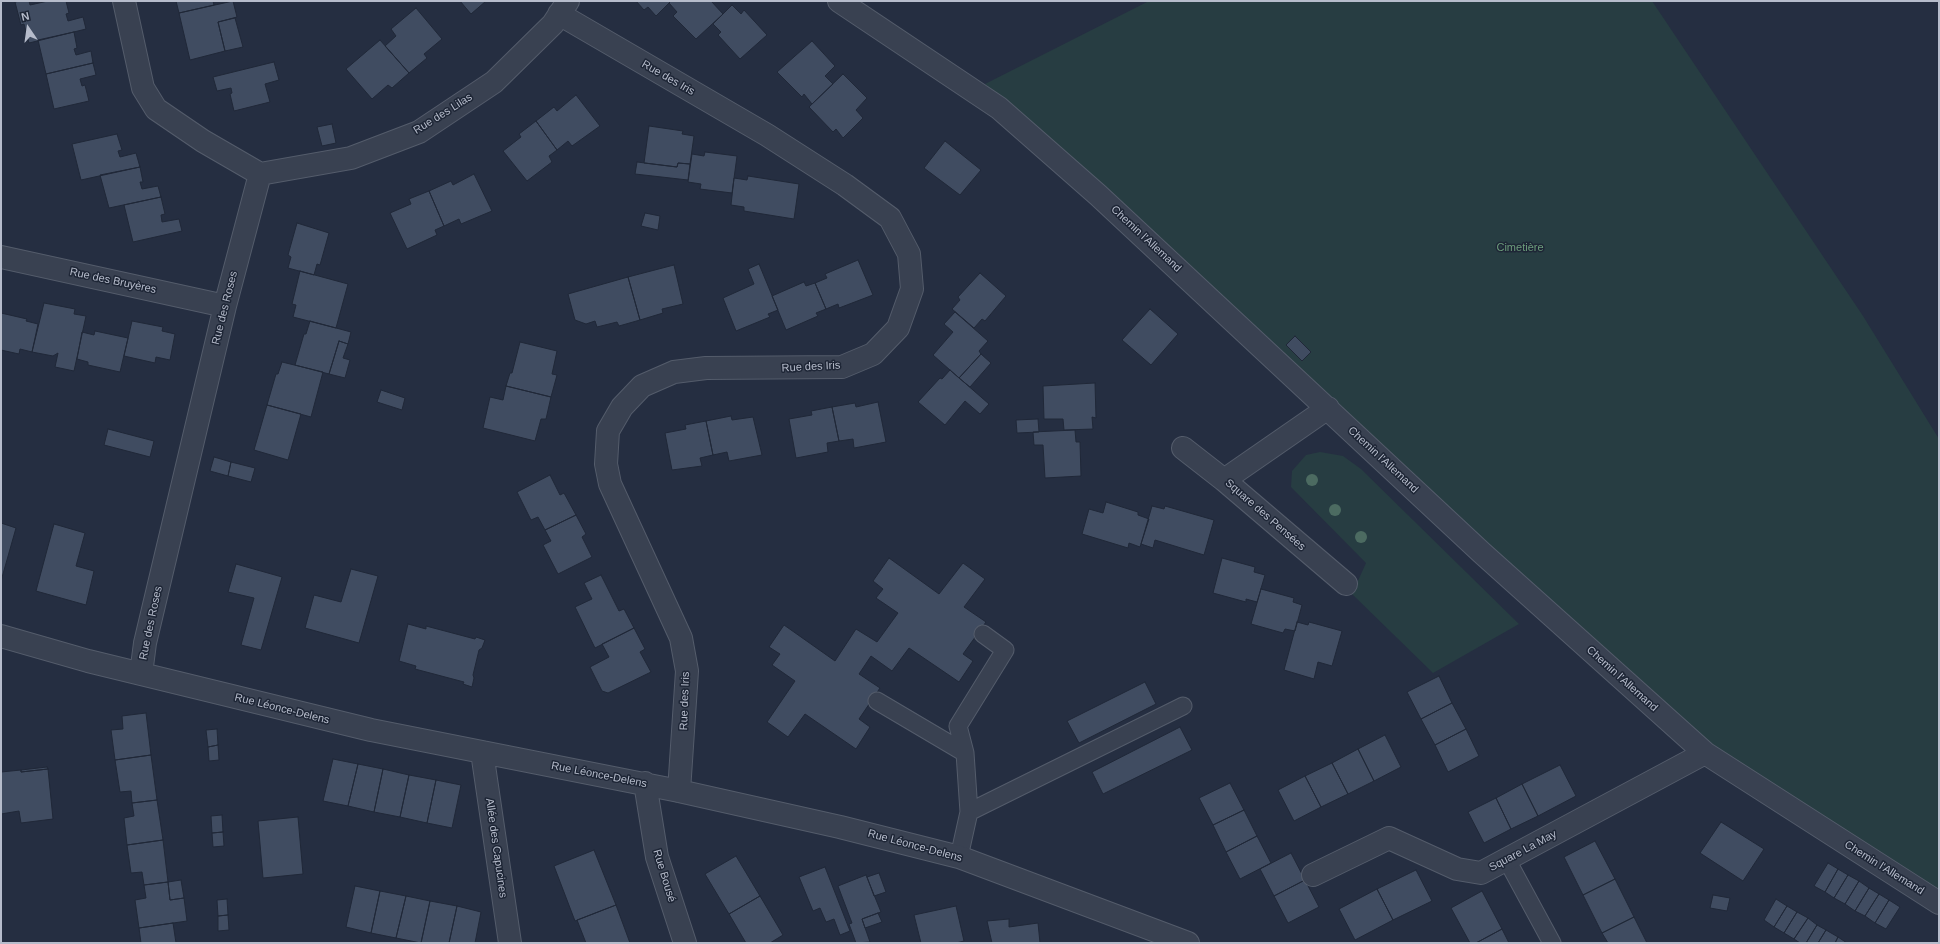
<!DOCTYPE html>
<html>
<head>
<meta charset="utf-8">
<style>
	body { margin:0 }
	#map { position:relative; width:1940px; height:944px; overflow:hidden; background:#252e41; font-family:Arial,sans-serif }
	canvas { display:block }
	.frame { position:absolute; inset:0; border:2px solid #b6bccb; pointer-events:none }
	.north { position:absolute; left:8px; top:8px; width:40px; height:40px; -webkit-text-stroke:3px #1e2636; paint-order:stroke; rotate:347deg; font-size:11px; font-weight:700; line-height:16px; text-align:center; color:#b6bccb }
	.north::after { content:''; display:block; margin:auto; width:14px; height:18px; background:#b6bccb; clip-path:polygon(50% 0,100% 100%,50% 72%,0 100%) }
</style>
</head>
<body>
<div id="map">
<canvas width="1940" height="944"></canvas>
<div class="frame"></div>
<div class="north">N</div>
</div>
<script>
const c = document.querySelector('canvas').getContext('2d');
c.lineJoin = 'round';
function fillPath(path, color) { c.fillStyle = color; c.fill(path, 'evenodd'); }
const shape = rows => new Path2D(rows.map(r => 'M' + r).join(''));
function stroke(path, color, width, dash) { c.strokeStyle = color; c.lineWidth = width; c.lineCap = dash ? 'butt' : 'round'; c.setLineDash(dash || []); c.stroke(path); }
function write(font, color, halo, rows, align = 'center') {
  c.font = font + ' Arial,sans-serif'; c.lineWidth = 3; c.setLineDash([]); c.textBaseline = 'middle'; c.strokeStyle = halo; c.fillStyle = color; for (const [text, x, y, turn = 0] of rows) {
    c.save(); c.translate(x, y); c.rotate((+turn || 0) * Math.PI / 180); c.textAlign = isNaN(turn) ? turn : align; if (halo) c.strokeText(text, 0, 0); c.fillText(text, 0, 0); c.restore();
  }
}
const green = shape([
	[1149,1,1652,1,1863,316,1939,439,1939,893,1755,775,1697,733,1557,616,985,84],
	[1320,452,1343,456,1361,469,1519,624,1433,673,1352,594,1366,563,1291,487,1292,471,1306,455]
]);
const building = shape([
	[20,1,29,1,30,5,48,1,66,1,69,13,66,14,68,21,83,17,86,29,29,43,24,24,21,25,15,2,20,1],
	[176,1,213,1,214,5,179,13,176,1],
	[233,1,237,17,218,22,225,51,190,60,179,13,233,1],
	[460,1,486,1,471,14,460,1],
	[636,1,671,1,656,16,648,7,644,10,636,1],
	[671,1,711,1,723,14,696,39,673,16,677,12,669,3,671,1],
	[732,5,741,14,744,10,767,35,740,59,718,35,721,32,713,24,732,5],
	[416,8,442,39,424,54,427,58,409,73,385,46,396,36,391,29,416,8],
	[235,18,243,47,225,51,218,22,235,18],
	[74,32,77,48,74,49,76,55,91,51,93,63,46,74,38,40,74,32],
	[380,40,409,73,392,88,388,85,372,99,346,69,380,40],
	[812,41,835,66,825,76,833,84,812,104,804,94,802,97,777,72,812,41],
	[274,62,279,80,265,84,270,102,234,111,230,94,232,93,231,88,217,91,213,77,274,62],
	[93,63,96,75,80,79,82,86,85,85,89,101,54,109,46,74,93,63],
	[843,74,867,98,856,110,863,118,843,138,836,129,833,132,809,107,843,74],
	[576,95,600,126,572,146,568,141,557,150,536,121,554,107,557,111,576,95],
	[536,121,557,150,549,156,552,162,527,181,503,151,521,137,519,134,536,121],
	[332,124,336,143,322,146,317,127,332,124],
	[649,126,683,131,682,134,694,136,690,164,678,163,677,167,644,163,649,126],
	[117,134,122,150,118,151,120,157,136,153,140,167,81,180,72,144,117,134],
	[945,141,981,170,960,195,924,168,945,141],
	[705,152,737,156,732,193,700,189,701,184,688,182,692,154,704,156,705,152],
	[637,162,677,167,678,163,690,164,688,180,635,174,637,162],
	[140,167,143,182,140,182,142,189,158,186,161,197,109,208,100,175,140,167],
	[474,174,492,211,461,224,459,219,444,226,429,191,451,181,453,185,474,174],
	[748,176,799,184,794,219,744,211,744,207,731,205,734,178,747,180,748,176],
	[429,191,444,226,435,230,437,235,407,249,390,213,411,204,409,199,429,191],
	[161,197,165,214,161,215,162,222,179,219,182,231,133,242,124,205,161,197],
	[645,213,660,216,658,230,641,226,645,213],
	[297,223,329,233,320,265,317,264,314,275,288,268,291,257,288,255,297,223],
	[858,260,873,295,839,308,838,304,826,309,815,283,827,278,825,274,858,260],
	[759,264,778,310,768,314,770,317,736,331,723,298,754,284,748,269,759,264],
	[674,265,683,304,662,309,663,313,640,320,628,277,674,265],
	[300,271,348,284,336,328,293,317,296,305,292,304,300,271],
	[980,273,1006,296,985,321,982,319,974,328,952,309,960,300,958,297,980,273],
	[628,277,640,320,619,326,617,322,597,327,595,321,586,324,575,320,568,294,628,277],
	[804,282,806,286,815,283,826,309,816,313,818,316,786,330,772,296,804,282],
	[44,303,75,309,74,314,86,316,74,371,55,367,58,353,53,356,32,352,44,303],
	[1150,309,1178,334,1151,365,1122,340,1150,309],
	[955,312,988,341,979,351,981,354,959,378,933,355,953,332,944,324,955,312],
	[1,313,27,319,26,321,38,324,32,352,20,349,19,354,1,350,1,313],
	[132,321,163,327,162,331,175,334,170,360,156,357,155,363,124,356,132,321],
	[310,321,351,332,348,344,339,341,329,374,295,365,304,334,306,334,310,321],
	[95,331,128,338,120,372,88,365,88,362,77,359,82,332,94,335,95,331],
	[1295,336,1311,352,1302,361,1286,345,1295,336],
	[339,341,348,344,343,358,350,360,345,378,329,374,339,341],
	[520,342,557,351,552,374,557,375,551,397,506,386,510,373,512,373,520,342],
	[981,354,991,363,970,387,959,378,981,354],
	[282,362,323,372,311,417,267,405,276,374,278,374,282,362],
	[950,370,989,404,980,414,965,401,945,425,918,402,940,378,942,379,950,370],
	[1095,383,1096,418,1092,417,1093,429,1064,430,1063,419,1044,419,1043,386,1095,383],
	[506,386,551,397,546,419,541,419,535,441,483,428,490,397,503,400,506,386],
	[381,390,405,398,402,410,377,402,381,390],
	[878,402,886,442,854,448,853,439,839,441,832,407,855,403,856,407,878,402],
	[267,405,301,414,288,460,254,450,267,405],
	[832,407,839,441,827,443,828,452,796,458,789,419,812,415,811,411,832,407],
	[731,416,732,420,753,417,762,455,729,461,727,452,713,455,706,421,731,416],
	[1038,419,1039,432,1017,433,1016,420,1038,419],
	[706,421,713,455,700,458,702,466,672,470,665,433,686,429,685,425,706,421],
	[108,429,154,441,150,457,104,445,108,429],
	[1075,430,1076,442,1080,442,1081,476,1045,478,1043,445,1034,445,1033,432,1075,430],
	[214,457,231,462,228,476,210,471,214,457],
	[231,462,255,468,251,482,228,476,231,462],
	[550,475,560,495,564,493,576,515,545,530,538,517,531,520,517,492,550,475],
	[1106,502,1138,512,1138,515,1149,519,1140,547,1129,543,1128,548,1082,534,1089,509,1103,513,1106,502],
	[1152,506,1164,509,1165,506,1214,520,1204,555,1155,540,1153,548,1141,544,1152,506],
	[576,515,586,534,582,537,592,557,558,574,543,545,551,541,545,530,576,515],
	[1,523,16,528,1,581,1,523],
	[54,524,85,533,76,566,94,571,86,605,36,591,54,524],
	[889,558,939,594,963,563,985,579,964,607,986,622,963,654,973,661,959,682,909,648,892,671,871,656,859,674,880,688,859,719,870,727,856,749,805,714,788,737,767,722,795,681,772,665,780,654,769,647,784,625,835,661,856,629,877,642,898,613,876,598,883,589,873,581,889,558],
	[1222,558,1255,567,1254,572,1265,575,1257,602,1246,599,1246,602,1213,593,1222,558],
	[236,564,282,577,261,650,241,645,254,598,228,592,236,564],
	[351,569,378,576,359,643,305,628,314,595,341,602,351,569],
	[601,575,619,611,624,609,634,628,595,648,575,607,592,599,584,583,601,575],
	[1261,589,1294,598,1293,602,1302,605,1295,631,1285,629,1283,633,1251,624,1261,589],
	[1297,622,1308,625,1309,622,1342,631,1332,666,1318,662,1314,679,1284,670,1297,622],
	[408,624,426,629,426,626,475,639,476,637,485,640,482,648,479,650,473,675,474,678,472,687,463,684,464,682,415,669,416,666,399,661,408,624],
	[634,628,645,649,640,652,651,672,608,693,602,691,590,667,609,657,602,644,634,628],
	[1439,676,1452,703,1421,719,1407,692,1439,676],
	[1145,682,1156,704,1079,743,1067,721,1145,682],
	[1452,703,1466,729,1435,745,1421,719,1452,703],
	[146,713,151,755,115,760,111,730,123,729,122,716,146,713],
	[1180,727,1192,750,1103,794,1092,772,1180,727],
	[217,729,218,745,208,747,206,730,217,729],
	[1466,729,1479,756,1448,772,1435,745,1466,729],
	[1385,735,1401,767,1374,781,1358,749,1385,735],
	[218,745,219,760,209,761,208,747,218,745],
	[1358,749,1374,781,1348,794,1332,763,1358,749],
	[151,755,157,800,132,803,131,791,120,792,115,760,151,755],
	[333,759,358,764,348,806,323,801,333,759],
	[1332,763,1348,794,1321,807,1305,776,1332,763],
	[358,764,383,769,374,812,348,806,358,764],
	[1560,765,1576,796,1538,816,1522,784,1560,765],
	[47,767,48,769,21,772,21,770,47,767],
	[48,769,53,819,21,823,19,811,1,814,1,772,21,770,21,772,48,769],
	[383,769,409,775,400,817,374,812,383,769],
	[409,775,436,780,427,823,400,817,409,775],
	[1305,776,1321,807,1294,821,1278,790,1305,776],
	[436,780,461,785,452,828,427,823,436,780],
	[1230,783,1244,810,1213,825,1199,798,1230,783],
	[1522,784,1538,816,1511,829,1496,798,1522,784],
	[1496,798,1511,829,1484,843,1468,812,1496,798],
	[157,800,163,840,127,845,124,818,134,816,132,803,157,800],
	[1244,810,1257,836,1226,852,1213,825,1244,810],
	[222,815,223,832,212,833,211,816,222,815],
	[298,817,303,874,263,878,258,821,298,817],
	[1721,822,1764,849,1743,881,1700,853,1721,822],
	[223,832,224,846,213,847,212,833,223,832],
	[1257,836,1271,863,1240,879,1226,852,1257,836],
	[163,840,168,882,144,885,142,872,131,873,127,845,163,840],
	[1595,841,1615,879,1583,895,1564,857,1595,841],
	[594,850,616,905,575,921,554,866,594,850],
	[1291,853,1305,880,1274,896,1260,869,1291,853],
	[736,856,760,896,729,914,705,874,736,856],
	[1828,863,1838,869,1825,892,1814,886,1828,863],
	[825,867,850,931,840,935,834,919,826,922,820,908,813,911,799,877,825,867],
	[1838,869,1848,875,1834,898,1825,892,1838,869],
	[1416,870,1432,901,1393,920,1377,889,1416,870],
	[879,873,886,892,874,896,867,877,879,873],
	[866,875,881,912,862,919,870,942,856,943,849,924,852,923,838,886,866,875],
	[1848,875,1859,881,1845,904,1834,898,1848,875],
	[1615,879,1634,917,1602,933,1583,895,1615,879],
	[181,880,184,898,170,900,168,882,181,880],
	[1305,880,1319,907,1288,923,1274,896,1305,880],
	[1859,881,1869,888,1855,911,1845,904,1859,881],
	[168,882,170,900,184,898,187,921,139,928,135,900,146,898,144,885,168,882],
	[355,886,380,891,371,933,346,927,355,886],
	[1869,888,1879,894,1865,916,1855,911,1869,888],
	[1377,889,1393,920,1355,940,1339,909,1377,889],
	[380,891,406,896,396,938,371,933,380,891],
	[1482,891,1502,929,1476,943,1470,943,1451,908,1482,891],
	[1879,894,1889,900,1875,923,1865,916,1879,894],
	[1713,895,1730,898,1727,911,1710,908,1713,895],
	[406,896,430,901,421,943,396,938,406,896],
	[760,896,783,935,770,943,746,943,729,914,760,896],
	[227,899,228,915,218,916,217,900,227,899],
	[1776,899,1787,906,1774,927,1764,920,1776,899],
	[1889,900,1900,907,1886,929,1875,923,1889,900],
	[430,901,457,906,449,943,421,943,430,901],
	[616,905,630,943,586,943,577,920,616,905],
	[457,906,481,912,475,943,449,943,457,906],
	[956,906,964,941,956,943,921,943,914,915,956,906],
	[1787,906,1797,912,1784,933,1774,927,1787,906],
	[1797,912,1808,918,1794,939,1784,933,1797,912],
	[878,913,882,922,865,928,862,919,878,913],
	[228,915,229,930,218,931,218,916,228,915],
	[1634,917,1647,943,1608,943,1602,933,1634,917],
	[1808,918,1817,925,1806,943,1800,943,1794,939,1808,918],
	[1009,919,1009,927,1038,923,1040,943,992,943,987,921,1009,919],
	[173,923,176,943,141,943,139,928,173,923],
	[1817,925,1826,930,1818,943,1806,943,1817,925],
	[1502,929,1509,943,1476,943,1502,929],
	[1826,930,1838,937,1835,943,1818,943,1826,930],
	[1838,937,1847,943,1835,943,1838,937]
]);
const service = shape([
	[877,701,965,753],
	[969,812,965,753,958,726,1005,650,983,634],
	[959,857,969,812,1183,706],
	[1507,860,1552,943]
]);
const minor = shape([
	[124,1,143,88,156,109,203,141,260,174],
	[839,1,999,108,1098,195,1482,553,1705,753,1939,903],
	[559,14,767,135,845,185,890,218,909,254,912,289,898,328,873,354,842,367,706,368,674,372,642,386,622,407,608,431,606,464,610,484,681,638,687,671,679,791],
	[260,174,351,158,419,132,494,82,553,24,568,1],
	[1,257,225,306],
	[1183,448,1224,480,1346,584],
	[1224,480,1328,408],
	[1,636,88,661,371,730,679,791,840,827,959,857,1188,943],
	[141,674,145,643,225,306,260,174],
	[482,752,510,943],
	[645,783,657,857,685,943],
	[1313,875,1389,838,1457,869,1481,873,1705,753]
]);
const trees = [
	[1312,480],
	[1335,510],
	[1361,537]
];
const streetNames = [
	["Rue des Iris",668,78,30],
	["Rue des Lilas",443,114,-32],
	["Chemin l'Allemand",1146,239,43],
	["Rue des Bruyères",113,281,12],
	["Rue des Roses",225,308,-76],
	["Rue des Iris",811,367,-3],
	["Chemin l'Allemand",1383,460,43],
	["Square des Pensées",1265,515,41],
	["Rue des Roses",151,623,-78],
	["Chemin l'Allemand",1622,679,42],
	["Rue des Iris",685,701,-88],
	["Rue Léonce-Delens",282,709,14],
	["Rue Léonce-Delens",599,775,11],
	["Rue Léonce-Delens",915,846,15],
	["Allée des Capucines",496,848,82],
	["Square La May",1523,851,-28],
	["Chemin l'Allemand",1884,868,32],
	["Rue Bousé",664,876,73]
];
const parkNames = [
	["Cimetière",1520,248]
];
fillPath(green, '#273d42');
fillPath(building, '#404c61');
stroke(building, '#202838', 1);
stroke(service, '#545c6b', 19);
stroke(minor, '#545c6b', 24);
stroke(service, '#394151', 17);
stroke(minor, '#394151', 22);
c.fillStyle = '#4c6b61';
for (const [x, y] of trees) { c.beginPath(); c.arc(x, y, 6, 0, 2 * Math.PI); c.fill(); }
write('11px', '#b6bccb', '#1e2636', streetNames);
write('11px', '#6c9d7b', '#1e2636', parkNames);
</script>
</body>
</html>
